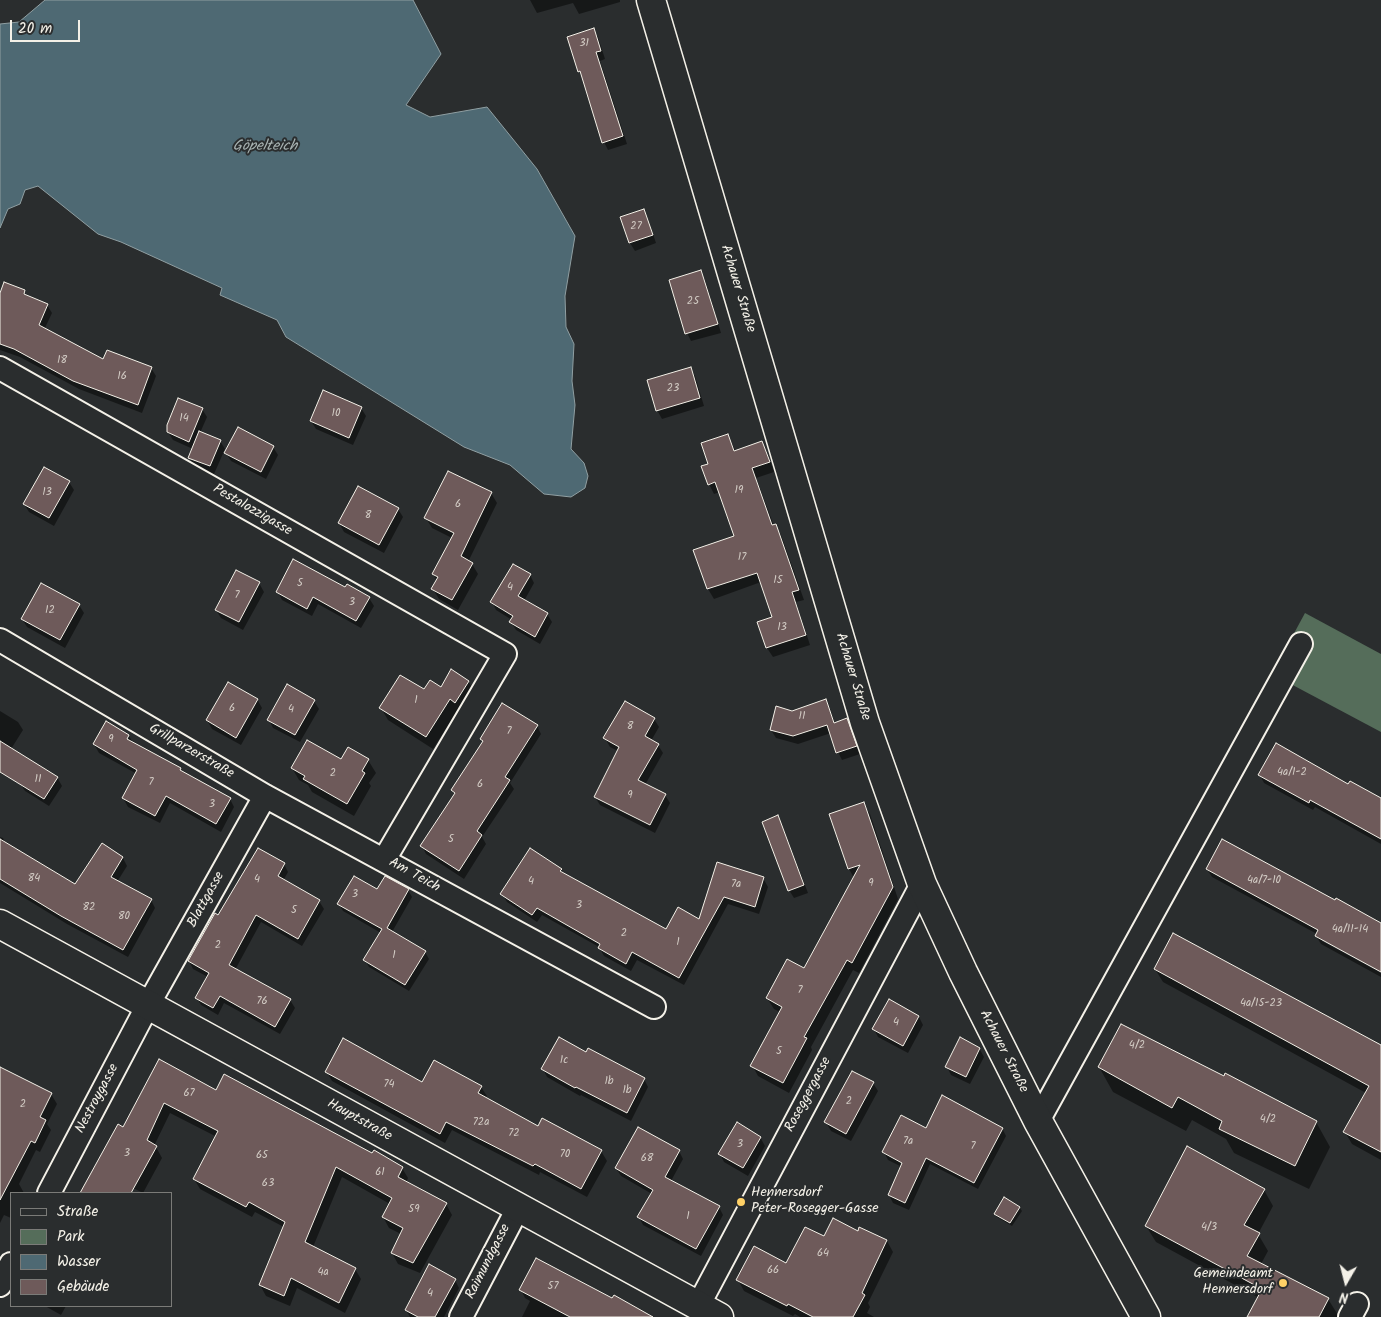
<!DOCTYPE html>
<html>
<head>
<meta charset="utf-8">
<style>
	body { margin:0 }
	#map { position:relative; width:1381px; height:1317px; overflow:hidden; background:#2a2d2e; font-family:Kalam,sans-serif }
	canvas { display:block }
	.legend { position:absolute; left:10px; top:1192px; width:162px; height:115px; box-sizing:border-box; background:#2a2d2e; border:1px solid #7b7b78; margin:0; padding:6px 9px; list-style:none; font-size:15px; color:#f4f1e8 }
	.legend li { display:flex; align-items:center; gap:10px; height:25px }
	.legend b { width:25px; border:1px solid #7b7b78 }
	.north { position:absolute; left:1321px; top:1257px; width:50px; height:50px; -webkit-text-stroke:4px #2a2d2e; paint-order:stroke; rotate:188deg; font-size:14px; font-weight:700; line-height:20px; text-align:center; color:#f4f1e8 }
	.north::after { content:''; display:block; margin:auto; width:18px; height:22px; background:#f4f1e8; clip-path:polygon(50% 0,100% 100%,50% 72%,0 100%) }
	.scale { position:absolute; left:10px; top:20px; width:70px; height:22px; box-sizing:border-box; border:2px solid #f4f1e8; border-top:0; padding-left:6px; font-size:15px; line-height:18px; white-space:nowrap; color:#f4f1e8; -webkit-text-stroke:4px #2a2d2e; paint-order:stroke }
</style>
</head>
<body>
<div id="map">
<canvas width="1381" height="1317"></canvas>
<ul class="legend">
<li><b style="height:6px;background:#2a2d2e"></b>Straße</li>
<li><b style="height:14px;background:#556d5a"></b>Park</li>
<li><b style="height:14px;background:#4e6973"></b>Wasser</li>
<li><b style="height:14px;background:#6e5a5a"></b>Gebäude</li>
</ul>
<div class="north">N</div>
<div class="scale">20 m</div>
</div>
<script>
const c = document.querySelector('canvas').getContext('2d');
c.lineJoin = 'round';
function fillPath(path, color) { c.fillStyle = color; c.fill(path, 'evenodd'); }
const shape = rows => new Path2D(rows.map(r => 'M' + r).join(''));
function stroke(path, color, width, dash) { c.strokeStyle = color; c.lineWidth = width; c.lineCap = dash ? 'butt' : 'round'; c.setLineDash(dash || []); c.stroke(path); }
function write(font, color, halo, rows, align = 'center') {
  c.font = font + ' Kalam,sans-serif'; c.lineWidth = 4; c.setLineDash([]); c.textBaseline = 'middle'; c.strokeStyle = halo; c.fillStyle = color; for (const [text, x, y, turn = 0] of rows) {
    c.save(); c.translate(x, y); c.rotate((+turn || 0) * Math.PI / 180); c.textAlign = isNaN(turn) ? turn : align; if (halo) c.strokeText(text, 0, 0); c.fillText(text, 0, 0); c.restore();
  }
}
const green = shape([
	[1305,613,1381,654,1381,732,1272,674]
]);
const water = shape([
	[45,0,413,0,441,54,406,105,430,117,487,107,537,169,575,236,565,296,566,327,574,344,572,381,575,405,571,449,584,463,588,476,585,488,571,497,544,494,510,465,464,447,286,337,277,320,220,295,222,288,121,242,98,234,38,186,25,190,20,204,8,209,0,228,0,24,19,22,45,0]
]);
const shadow = shape([
	[530,0,620,0,620,2,579,14,573,3,537,13],
	[593,29,598,37,605,59,600,61,627,144,608,150,604,142,583,77,580,71],
	[643,210,648,219,656,243,635,251,630,243],
	[701,272,705,280,721,333,691,341,687,333],
	[24,291,27,297,47,305,52,313,44,330,104,361,151,368,156,376,142,413,79,389,20,357,0,350,0,296],
	[690,368,695,376,704,406,662,419,657,410],
	[361,408,366,416,353,445,316,429,311,421],
	[202,409,207,417,200,433,220,441,225,449,214,474,194,466,189,457,193,449,173,440,168,432],
	[728,435,736,452,762,443,767,452,774,472,756,478,774,526,775,525,781,535,804,600,796,602,810,645,773,657,767,648,759,622,774,617,761,582,714,599,708,589,695,550,736,536,720,492,714,494,709,484,710,464],
	[273,447,278,455,266,479,231,461,226,453],
	[69,482,74,490,54,526,29,512,24,504],
	[491,493,497,503,468,562,472,564,478,574,458,610,439,599,433,589,437,581,433,574,452,538,432,528,426,518],
	[398,509,403,517,384,553,344,532,339,523],
	[530,575,534,583,524,601,547,614,552,622,540,644,516,630,511,622,512,620,496,610,492,602],
	[259,583,264,592,243,630,221,618,216,610],
	[345,589,369,598,374,606,361,628,318,604,312,616,282,600,278,592],
	[79,605,84,613,65,648,27,627,22,619],
	[468,681,476,694,463,715,457,711,433,749,388,720,381,708,424,691,442,688],
	[257,699,262,708,241,745,212,729,207,720],
	[314,701,319,709,300,742,273,728,269,720],
	[826,701,830,709,835,724,847,720,851,728,860,754,842,760,838,752,831,733,798,744,776,738,771,730,792,712],
	[0,711,18,722,23,730,4,760,0,758],
	[654,719,659,727,651,741,658,745,663,753,645,785,665,795,670,803,655,833,600,805,595,797,618,751,610,747,605,738],
	[537,726,541,734,510,783,514,789,482,837,486,844,464,879,426,854,422,846,455,795,452,790,483,743,481,739],
	[129,736,133,743,180,769,182,772,230,799,234,807,221,832,170,803,160,823,128,807,123,798,137,774,99,753,94,744],
	[349,749,368,760,376,773,369,783,371,786,354,816,312,792,308,785,299,780,292,768,342,761],
	[1260,775,1349,786,1381,800,1381,844,1315,807,1313,810,1264,783],
	[57,777,62,786,49,806,25,791,20,783],
	[863,804,870,814,898,899,859,973,853,970,811,1047,812,1050,789,1093,758,1076,752,1065,780,1012,774,1009,767,998,805,970,854,878,849,869,831,814],
	[778,817,782,825,808,893,794,898,789,890],
	[0,837,3,838,6,845,76,886,102,845,123,858,127,866,117,882,151,900,155,908,128,957,67,924,0,883],
	[284,864,288,872,283,881,319,901,324,909,302,946,261,922,235,970,290,1000,295,1008,280,1034,224,1003,218,1015,201,1005,197,998,208,977,193,969,189,961,219,917],
	[718,864,763,878,768,887,759,914,728,904,684,985,637,960,631,971,604,956,599,947,542,915,537,922,507,902,502,894,561,870,564,875,667,930,699,921],
	[1207,869,1381,925,1381,971,1322,938,1322,941,1381,973,1381,977,1321,944,1316,936,1317,934,1212,877],
	[408,890,412,897,392,932,425,952,429,959,409,991,369,967,365,960,381,933,343,911,339,904,378,891],
	[1155,969,1381,1047,1381,1160,1352,1144,1345,1132,1366,1093,1163,982],
	[919,1017,923,1025,908,1053,878,1037,874,1029],
	[979,1048,984,1057,970,1084,951,1075,947,1067],
	[587,1054,644,1079,648,1087,631,1121,581,1095,580,1096,547,1077,543,1069],
	[159,1061,216,1091,402,1168,408,1178,406,1183,446,1204,452,1215,420,1273,398,1264,392,1253,401,1234,389,1228,383,1217,390,1204,342,1177,313,1247,355,1269,361,1279,345,1313,297,1288,290,1306,266,1296,260,1285,284,1227,255,1212,252,1217,200,1189,194,1179,217,1137,170,1113,154,1146,156,1147,162,1158,143,1193,133,1188,130,1193,80,1193,85,1184,124,1129],
	[1099,1067,1316,1122,1330,1147,1309,1189,1234,1153,1226,1139,1192,1120,1186,1131,1113,1092],
	[0,1068,51,1094,57,1104,47,1124,51,1130,40,1152,36,1150,19,1184,24,1193,11,1193,11,1218,4,1215,0,1223],
	[327,1072,423,1083,481,1087,487,1096,485,1098,539,1128,543,1120,601,1151,607,1161,587,1197,540,1172,539,1175,452,1130,445,1143,332,1081],
	[873,1083,878,1091,851,1141,831,1131,826,1122],
	[1002,1128,1006,1136,978,1189,930,1164,909,1210,893,1203,889,1195,902,1167,888,1160,884,1152,926,1129],
	[760,1137,765,1146,748,1176,724,1162,720,1154],
	[679,1151,683,1159,671,1181,719,1207,723,1215,701,1256,643,1225,639,1217,652,1194,621,1176,616,1168],
	[1264,1190,1273,1206,1258,1234,1268,1251,1261,1264,1328,1299,1338,1315,1337,1317,1249,1317,1259,1298,1156,1242,1146,1226],
	[1019,1207,1022,1211,1012,1226,997,1217,995,1214],
	[860,1229,887,1241,893,1252,868,1303,870,1307,867,1313,874,1317,800,1317,795,1314,793,1316,744,1291,738,1280,787,1265,824,1238,858,1233],
	[455,1280,459,1288,444,1317,410,1317,406,1310],
	[521,1290,645,1317,522,1317,530,1301,525,1298],
	[45,1306,66,1306,61,1315]
]);
const building = shape([
	[594,28,601,51,596,52,623,136,602,143,580,71,578,72,567,37,594,28],
	[644,209,653,235,629,243,620,217,644,209],
	[701,270,718,324,685,334,669,280,701,270],
	[4,282,25,290,24,294,48,304,39,325,103,359,107,350,152,367,138,405,73,381,14,349,0,344,0,293,4,282],
	[691,367,700,398,656,411,647,380,691,367],
	[323,390,362,407,349,438,310,421,323,390],
	[178,398,203,408,189,442,167,432,167,425,178,398],
	[238,427,274,446,261,472,224,453,238,427],
	[199,431,221,440,210,466,188,458,199,431],
	[728,434,734,451,762,441,770,462,752,468,772,525,776,524,799,590,792,592,806,635,766,648,757,622,772,617,757,573,707,589,693,550,734,536,715,482,708,485,701,466,708,464,701,443,728,434],
	[44,467,70,481,49,518,23,504,44,467],
	[448,471,492,492,461,556,473,563,452,600,431,589,438,577,432,574,454,533,424,518,448,471],
	[358,486,399,508,379,545,338,523,358,486],
	[293,559,345,587,347,584,370,597,356,621,313,597,307,609,276,592,293,559],
	[513,564,531,574,518,596,548,613,535,637,509,622,513,616,490,602,513,564],
	[236,570,260,582,239,622,215,610,236,570],
	[41,583,80,604,60,640,21,619,41,583],
	[451,669,469,681,455,703,450,699,426,737,379,708,400,675,424,689,430,680,441,687,451,669],
	[228,682,258,699,236,738,206,720,228,682],
	[287,684,315,700,295,735,267,720,287,684],
	[826,699,834,723,847,718,857,746,836,753,827,725,793,736,770,730,776,706,792,711,826,699],
	[625,701,655,718,645,736,659,744,638,780,666,794,650,825,594,797,619,747,603,738,625,701],
	[502,703,538,725,505,777,510,780,477,831,482,835,459,871,420,846,455,793,451,790,483,741,480,739,502,703],
	[106,721,129,735,127,739,181,768,180,770,231,798,216,824,166,796,155,816,122,798,137,770,93,744,106,721],
	[307,740,341,759,348,747,369,759,362,771,365,773,347,804,303,779,305,776,291,768,307,740],
	[0,741,58,777,44,799,0,772,0,741],
	[1276,743,1348,784,1350,781,1381,798,1381,839,1310,800,1309,803,1258,775,1276,743],
	[864,802,893,887,852,963,847,960,804,1037,807,1038,783,1083,750,1066,782,1007,766,998,787,959,804,968,860,865,848,869,829,814,864,802],
	[778,815,804,885,788,891,762,822,778,815],
	[0,839,75,884,102,843,123,857,111,877,152,899,123,950,61,916,0,879,0,839],
	[1222,839,1335,900,1336,898,1381,923,1381,972,1315,936,1318,930,1206,869,1222,839],
	[258,848,285,863,278,876,320,900,298,939,256,915,229,965,291,999,275,1027,220,996,213,1008,195,998,209,973,188,961,215,913,218,915,258,848],
	[530,848,562,869,560,871,666,929,678,907,699,919,717,862,764,877,755,907,724,897,679,978,632,952,626,964,598,948,600,944,537,908,532,915,500,894,530,848],
	[354,876,377,889,385,876,409,889,387,928,426,951,405,985,363,960,382,929,337,904,354,876],
	[1173,933,1381,1045,1381,1152,1343,1132,1369,1086,1154,969,1173,933],
	[889,999,919,1016,903,1046,872,1029,889,999],
	[1121,1024,1224,1076,1225,1073,1317,1121,1295,1166,1219,1129,1222,1121,1178,1097,1172,1108,1098,1067,1121,1024],
	[559,1037,586,1052,588,1048,645,1078,627,1113,576,1087,575,1088,541,1069,559,1037],
	[960,1037,980,1048,966,1077,945,1067,960,1037],
	[343,1038,422,1082,434,1060,482,1086,478,1093,538,1126,542,1118,602,1150,581,1189,535,1164,533,1166,446,1122,440,1134,325,1072,343,1038],
	[159,1059,216,1090,224,1074,372,1153,374,1150,403,1167,398,1177,447,1203,413,1263,391,1253,403,1228,382,1217,392,1198,336,1167,305,1242,356,1268,339,1303,291,1278,284,1296,259,1285,285,1222,249,1202,246,1207,193,1179,218,1131,164,1103,147,1140,157,1146,131,1193,80,1193,118,1124,123,1127,159,1059],
	[0,1067,52,1093,40,1117,46,1120,35,1143,31,1141,0,1200,0,1067],
	[852,1071,874,1082,846,1134,824,1122,852,1071],
	[942,1095,1003,1128,974,1183,926,1158,905,1203,888,1195,902,1163,882,1152,901,1115,926,1128,942,1095],
	[737,1122,761,1137,743,1168,718,1154,737,1122],
	[638,1127,680,1150,665,1177,720,1206,696,1249,637,1217,653,1190,615,1168,638,1127],
	[1187,1146,1265,1189,1244,1225,1260,1233,1247,1256,1329,1298,1319,1317,1247,1317,1262,1289,1145,1226,1187,1146],
	[1004,1197,1020,1207,1010,1223,994,1214,1004,1197],
	[833,1218,858,1231,859,1227,887,1240,862,1293,865,1295,853,1317,813,1317,788,1304,787,1306,736,1280,754,1246,786,1263,805,1227,824,1236,833,1218],
	[536,1258,612,1298,614,1295,653,1317,570,1317,519,1290,536,1258],
	[429,1264,456,1279,435,1317,418,1317,405,1310,429,1264]
]);
const minor = shape([
	[0,368,505,654,384,860],
	[0,640,265,796,654,1007],
	[1038,1121,1301,644],
	[49,1193,148,1005,265,796],
	[0,1285,11,1264],
	[698,1306,922,884],
	[461,1317,518,1208],
	[1350,1317,1357,1304]
]);
const tertiary = shape([
	[651,0,865,723,922,884,963,972,1038,1121,1146,1317],
	[0,924,719,1317]
]);
const markers = [
	[741,1202,5,"#ffd166"],
	[1283,1283,5,"#ffd166"]
];
const numberNames = [
	["31",584,44],
	["27",636,227],
	["25",693,302],
	["18",62,361],
	["16",122,377],
	["23",673,389],
	["10",336,414],
	["14",184,419],
	["19",739,491],
	["13",47,493],
	["6",458,505],
	["8",368,516],
	["17",742,558],
	["15",778,581],
	["5",300,584],
	["4",510,588],
	["7",237,596],
	["3",352,603],
	["12",50,611],
	["13",782,628],
	["1",416,701],
	["6",232,709],
	["4",291,710],
	["11",802,717],
	["8",630,727],
	["7",509,732],
	["9",111,740],
	["4a/1-2",1292,773],
	["2",333,774],
	["11",38,780],
	["7",151,783],
	["6",480,785],
	["9",630,796],
	["3",212,805],
	["5",451,840],
	["84",34,879],
	["4",257,880],
	["4a/7-10",1264,881],
	["4",531,882],
	["9",871,884],
	["7a",736,885],
	["3",355,895],
	["3",579,906],
	["82",89,908],
	["5",294,911],
	["80",124,917],
	["4a/11-14",1350,930],
	["2",624,934],
	["1",678,943],
	["2",218,946],
	["1",394,956],
	["7",800,991],
	["76",262,1002],
	["4a/15-23",1261,1004],
	["4",896,1023],
	["4/2",1137,1046],
	["5",779,1052],
	["1c",564,1061],
	["1b",609,1082],
	["74",389,1085],
	["1b",627,1091],
	["67",189,1094],
	["2",849,1102],
	["2",23,1105],
	["4/2",1268,1120],
	["72a",481,1123],
	["72",514,1134],
	["7a",908,1142],
	["3",740,1145],
	["7",973,1147],
	["3",127,1154],
	["70",565,1155],
	["65",262,1156],
	["68",647,1159],
	["61",380,1173],
	["63",268,1184],
	["59",414,1210],
	["1",688,1217],
	["4/3",1209,1228],
	["64",823,1254],
	["66",773,1271],
	["4a",323,1273],
	["57",553,1287],
	["4",430,1294]
];
const streetNames = [
	["Achauer Straße",737,289,73],
	["Pestalozzigasse",252,511,30],
	["Achauer Straße",852,677,73],
	["Grillparzerstraße",191,752,30],
	["Am Teich",414,876,29],
	["Blattgasse",207,900,-61],
	["Achauer Straße",1003,1052,63],
	["Roseggergasse",809,1095,-62],
	["Nestroygasse",98,1099,-62],
	["Hauptstraße",359,1121,29],
	["Raimundgasse",489,1262,-63]
];
const poiNames = [
	["Hennersdorf",751,1194],
	["Peter-Rosegger-Gasse",751,1210],
	["Gemeindeamt",1273,1275,"right"],
	["Hennersdorf",1273,1291,"right"]
];
const waterNames = [
	["Göpelteich",265,147]
];
fillPath(green, '#556d5a');
fillPath(water, '#4e6973');
stroke(water, '#909fa2', 1);
fillPath(shadow, '#0007');
fillPath(building, '#6e5a5a');
stroke(building, '#f4f1e8', 1);
stroke(minor, '#f4f1e8', 26);
stroke(tertiary, '#f4f1e8', 31);
stroke(minor, '#2a2d2e', 22);
stroke(tertiary, '#2a2d2e', 28);
for (const [x, y, r, color] of markers) { const dot = new Path2D(); dot.arc(x, y, r, 0, 2 * Math.PI); c.fillStyle = color; c.fill(dot); stroke(dot, '#2a2d2e', 2); }
write('11px', '#d2cbc4', null, numberNames);
write('14px', '#f4f1e8', '#2a2d2e', streetNames);
write('14px', '#f4f1e8', '#2a2d2e', poiNames, 'left');
write('italic 15px', '#a9b4b3', '#2a2d2e', waterNames);
</script>
</body>
</html>
